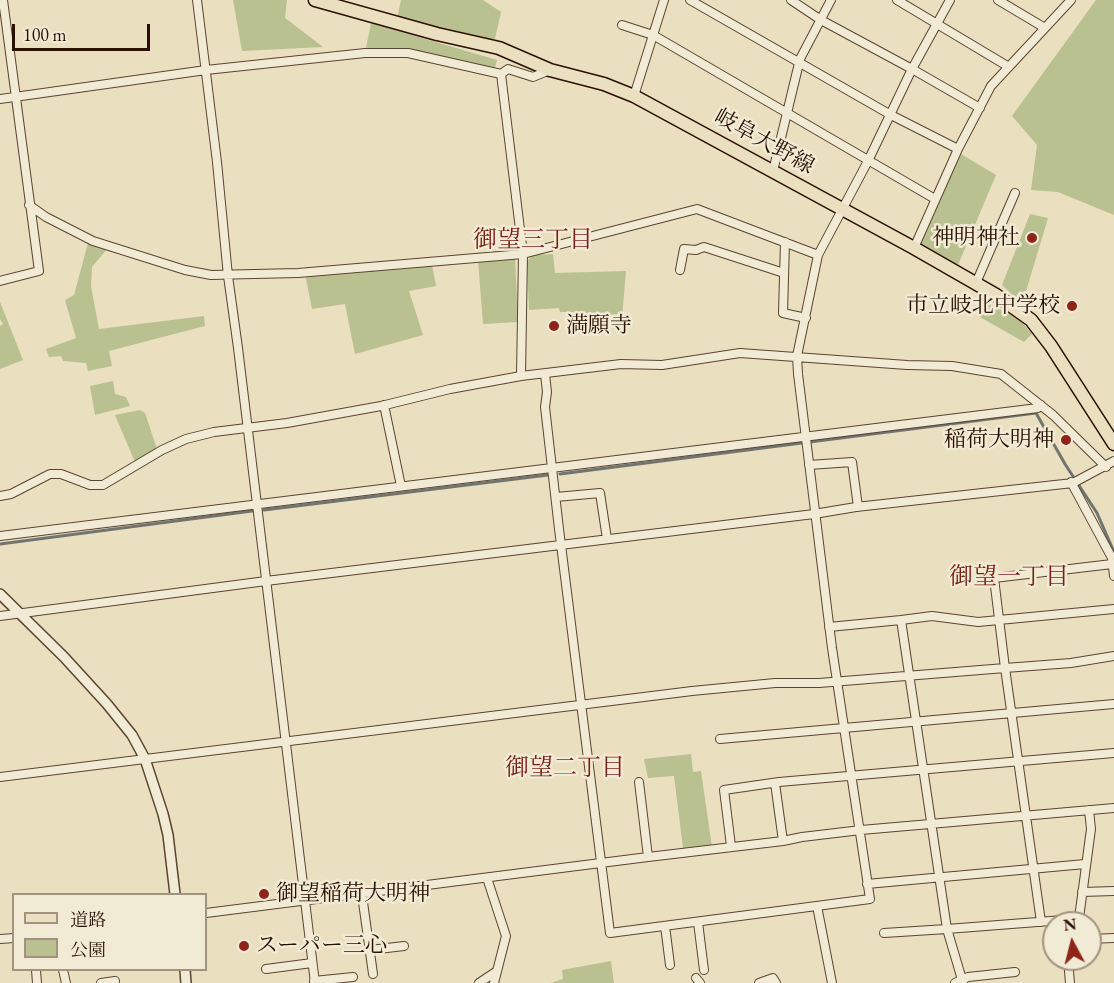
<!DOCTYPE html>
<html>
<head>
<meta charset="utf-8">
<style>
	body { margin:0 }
	#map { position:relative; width:1114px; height:983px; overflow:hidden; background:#eadfbe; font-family:"EB Garamond","Noto Serif JP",serif }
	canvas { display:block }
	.legend { position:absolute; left:12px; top:893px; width:195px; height:78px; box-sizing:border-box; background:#f1ead5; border:2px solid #a29380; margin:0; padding:8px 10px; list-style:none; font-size:18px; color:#2b1000 }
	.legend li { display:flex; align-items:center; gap:12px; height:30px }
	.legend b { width:30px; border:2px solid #a29380 }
	.north { position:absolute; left:1042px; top:911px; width:60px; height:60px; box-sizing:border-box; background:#f1ead5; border:2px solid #a29380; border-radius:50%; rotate:353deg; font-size:16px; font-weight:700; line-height:24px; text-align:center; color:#2b1000 }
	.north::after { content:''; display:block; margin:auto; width:21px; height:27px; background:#8f2418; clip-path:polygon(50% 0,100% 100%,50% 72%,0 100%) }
	.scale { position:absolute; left:12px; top:24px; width:138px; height:27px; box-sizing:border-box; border:3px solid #2b1000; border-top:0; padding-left:8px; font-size:18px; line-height:21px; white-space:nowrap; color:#2b1000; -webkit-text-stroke:4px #f1ead5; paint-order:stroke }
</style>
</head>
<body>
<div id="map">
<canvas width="1114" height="983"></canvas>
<ul class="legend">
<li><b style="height:8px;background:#eadfbe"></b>道路</li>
<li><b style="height:16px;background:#b9c190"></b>公園</li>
</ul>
<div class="north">N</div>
<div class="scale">100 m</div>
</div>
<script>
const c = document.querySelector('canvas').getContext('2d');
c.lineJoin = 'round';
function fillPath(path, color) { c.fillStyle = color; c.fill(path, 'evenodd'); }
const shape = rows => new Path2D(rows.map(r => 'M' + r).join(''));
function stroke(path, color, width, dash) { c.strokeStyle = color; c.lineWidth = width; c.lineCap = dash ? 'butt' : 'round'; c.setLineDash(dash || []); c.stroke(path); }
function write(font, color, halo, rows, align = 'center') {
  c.font = font + ' "EB Garamond","Noto Serif JP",serif'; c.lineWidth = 5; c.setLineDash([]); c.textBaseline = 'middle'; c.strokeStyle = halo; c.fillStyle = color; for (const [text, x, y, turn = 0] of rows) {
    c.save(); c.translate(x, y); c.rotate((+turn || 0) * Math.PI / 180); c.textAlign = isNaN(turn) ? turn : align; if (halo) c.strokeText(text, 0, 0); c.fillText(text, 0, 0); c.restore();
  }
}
const green = shape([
	[233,0,287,0,285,18,323,47,242,51],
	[401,0,483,0,501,12,494,43,397,19],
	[1096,0,1114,0,1114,215,1058,192,1031,190,1037,145,1012,116],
	[371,23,497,60,495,68,404,48,366,48],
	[961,154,996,175,958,265,919,242],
	[1030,214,1048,218,1024,298,1016,298,1002,285],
	[88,243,108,248,92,267,91,286,99,329,204,316,205,326,109,351,112,366,88,371,86,363,63,361,61,356,49,357,46,349,76,338,65,300,74,295],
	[553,254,555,273,626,271,622,318,577,323,577,312,560,312,559,308,529,310,527,262,532,255],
	[515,257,518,322,483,324,478,260],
	[432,265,436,286,409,291,423,335,355,354,345,304,312,309,305,274],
	[0,302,23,360,0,369,0,326,3,324,0,319],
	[985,303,1017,317,1032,334,1024,342,978,316],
	[113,381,115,394,126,397,130,406,95,415,90,386],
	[140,410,145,413,157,449,135,462,115,415],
	[691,754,693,772,701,771,712,847,683,848,674,776,648,778,644,759],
	[611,961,614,983,551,983,563,979,562,970]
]);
const stream = shape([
	[560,474,1036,413,1065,464,1097,513,1114,552],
	[264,510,548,475],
	[0,544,252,511]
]);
const minor = shape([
	[197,0,217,162,228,276,238,348,315,983],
	[690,0,891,115,958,149],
	[791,0,821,20,912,69,980,108],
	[897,0,1009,67],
	[998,0,1045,28],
	[622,25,653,35,935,199],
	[634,96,664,0],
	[0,99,206,70,365,53,408,53,501,74],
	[773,171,800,59,831,0],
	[29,205,46,217,93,241,185,270,211,275,298,273,523,254,697,209,818,255],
	[785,242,783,313,806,318],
	[914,248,958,149,991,86,1071,0],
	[680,270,684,249,696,250,704,247,784,273],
	[0,281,39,271,3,0],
	[976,283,1015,193],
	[545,374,547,392,545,407,559,529,610,933,870,899,832,648,798,374,797,356,818,255,868,161,912,69,950,0],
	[521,376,523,254,501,74,508,69,533,77,550,70],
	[384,405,401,486],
	[809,465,852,462,858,507],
	[1071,482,1112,558,1114,576],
	[0,496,11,494,50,474,61,474,90,485,103,485,162,450,186,439,214,432,287,423,381,406,450,389,521,376,621,364,662,365,740,353,907,365,952,366,1001,374,1053,415,1106,467],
	[556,497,600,493,607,539],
	[0,536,1038,408,1041,405],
	[0,616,266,581,814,514,856,507,1073,483,1114,461],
	[829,627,901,620],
	[720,739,1114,704],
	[0,777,692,691,775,683,819,683,1005,668,1071,663,1114,656],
	[639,782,648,857],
	[775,783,783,841],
	[731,846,724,790,779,782,1114,753],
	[487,878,506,936,494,983],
	[867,884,1085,864],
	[1082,892,1114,891],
	[362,895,373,974],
	[817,906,832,983],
	[206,913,648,857,783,841,802,837,861,830,1114,808],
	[1063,920,1079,918,1091,829,1089,810],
	[698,922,704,970],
	[1041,922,1005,668,994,578,1112,564],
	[1063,923,1063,920,947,929,901,620,932,616,978,622,1114,609],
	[665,926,670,965],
	[884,933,947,929,963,983],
	[0,939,14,938],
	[1090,939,1114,938],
	[370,950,404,946],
	[1068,959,1070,983],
	[266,969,312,963],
	[36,970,37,983],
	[63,970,66,983],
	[696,978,700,983],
	[314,981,353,977],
	[101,983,115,981],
	[479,983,497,971],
	[759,983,773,978,776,983],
	[955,983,968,977,1015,972]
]);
const tertiary = shape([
	[0,594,64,657,107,704,132,735,145,759,163,814,168,835,175,894],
	[185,970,186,983]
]);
const primary = shape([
	[315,0,437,34,499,48,550,70,604,84,634,96,914,248,996,295,1031,320,1051,346,1114,444]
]);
const markers = [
	[1032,238,6,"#8f2418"],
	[1072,306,6,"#8f2418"],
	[554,326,6,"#8f2418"],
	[1066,440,6,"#8f2418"],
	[264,894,6,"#8f2418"],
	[244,946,6,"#8f2418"]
];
const streetNames = [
	["岐阜大野線",764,142,29]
];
const poiNames = [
	["神明神社",1020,238],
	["市立岐北中学校",1060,306],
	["満願寺",566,326,"left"],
	["稲荷大明神",1054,440],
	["御望稲荷大明神",276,894,"left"],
	["スーパー三心",256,946,"left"]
];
const neighbourhoodNames = [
	["御望三丁目",533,240],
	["御望一丁目",1009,577],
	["御望二丁目",565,768]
];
fillPath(green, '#b9c190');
stroke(stream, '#707571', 3);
stroke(minor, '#5b4430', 10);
stroke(tertiary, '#5b4430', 12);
stroke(primary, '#2b1000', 15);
stroke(minor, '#f1ead5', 8);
stroke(tertiary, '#f1ead5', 9);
stroke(primary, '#eadfbe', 12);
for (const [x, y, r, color] of markers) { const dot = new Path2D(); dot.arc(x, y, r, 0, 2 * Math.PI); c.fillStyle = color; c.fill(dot); stroke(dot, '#f1ead5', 2); }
write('22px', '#2b1000', '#f1ead5', streetNames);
write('22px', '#2b1000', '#f1ead5', poiNames, 'right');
write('24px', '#7a1f14', '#f1ead5', neighbourhoodNames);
</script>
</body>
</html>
